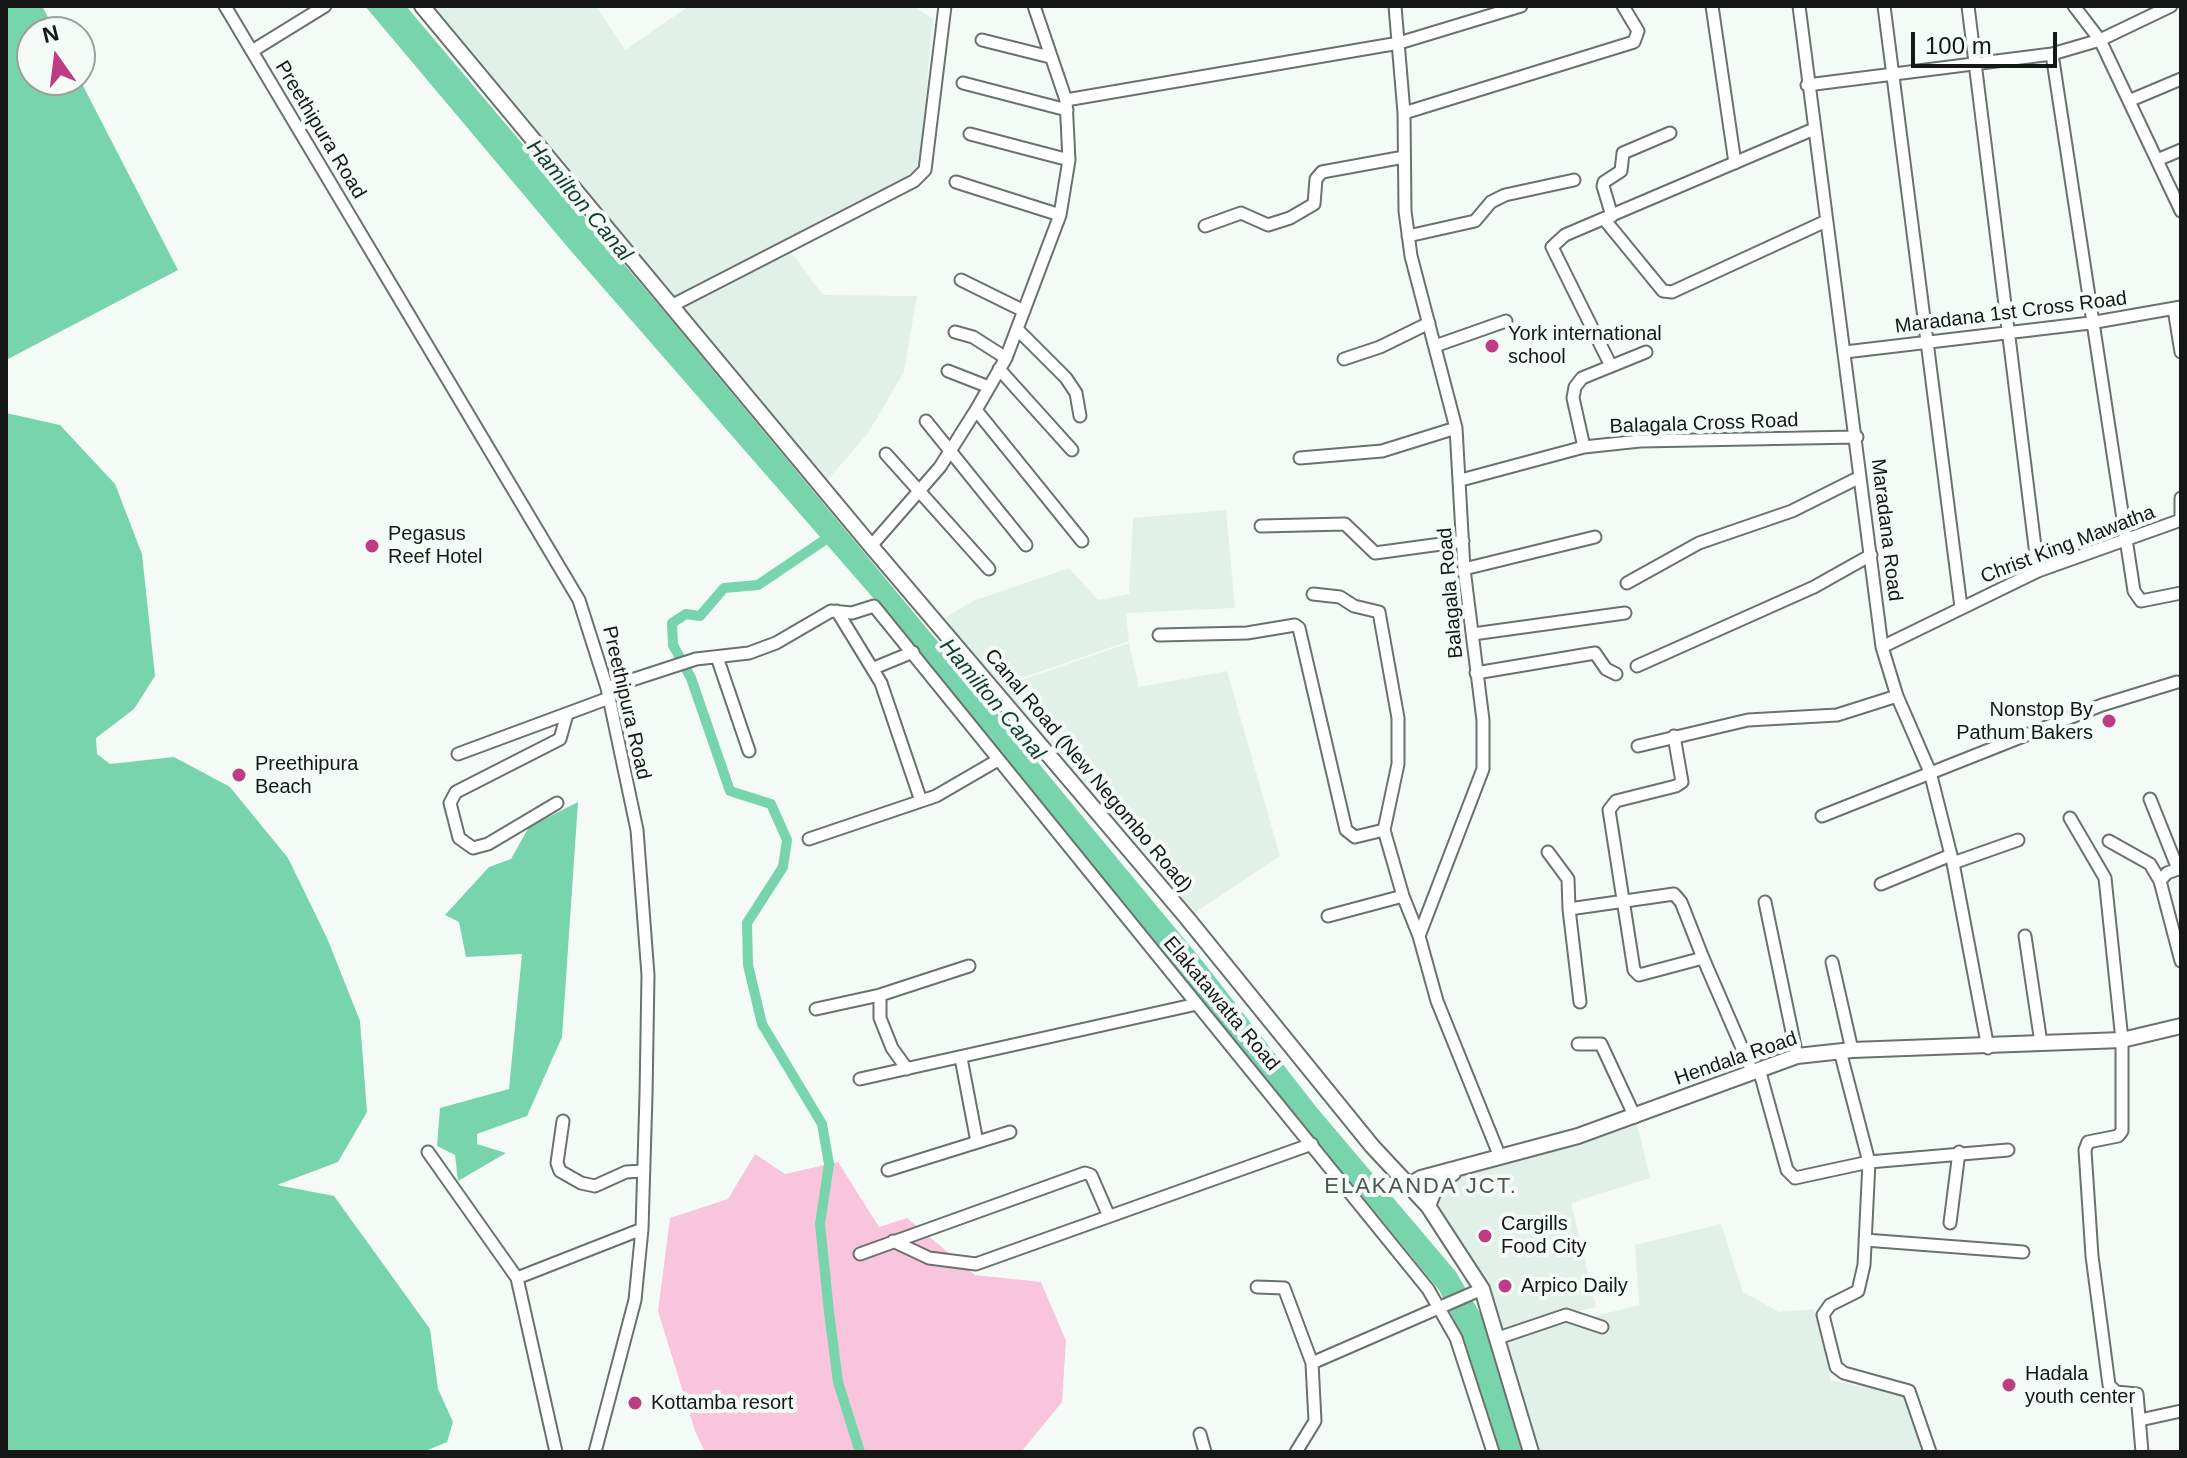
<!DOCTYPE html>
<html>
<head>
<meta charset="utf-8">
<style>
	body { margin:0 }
	#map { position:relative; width:2187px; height:1458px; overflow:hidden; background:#f4fbf7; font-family:Helvetica,sans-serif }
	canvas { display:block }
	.frame { position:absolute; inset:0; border:8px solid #151817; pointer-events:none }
	.north { position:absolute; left:16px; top:16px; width:80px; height:80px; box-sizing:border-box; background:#f4fbf7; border:2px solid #9ba09d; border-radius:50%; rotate:346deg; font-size:22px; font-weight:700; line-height:32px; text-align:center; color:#151817 }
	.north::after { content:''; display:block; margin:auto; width:28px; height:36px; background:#be3c83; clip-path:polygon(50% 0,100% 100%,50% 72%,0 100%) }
	.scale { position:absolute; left:1911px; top:32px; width:146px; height:36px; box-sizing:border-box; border:4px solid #151817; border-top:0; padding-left:10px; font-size:24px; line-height:28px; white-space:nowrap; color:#151817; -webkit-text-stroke:6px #f4fbf7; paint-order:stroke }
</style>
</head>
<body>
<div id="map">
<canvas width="2187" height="1458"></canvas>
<div class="frame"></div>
<div class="north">N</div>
<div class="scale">100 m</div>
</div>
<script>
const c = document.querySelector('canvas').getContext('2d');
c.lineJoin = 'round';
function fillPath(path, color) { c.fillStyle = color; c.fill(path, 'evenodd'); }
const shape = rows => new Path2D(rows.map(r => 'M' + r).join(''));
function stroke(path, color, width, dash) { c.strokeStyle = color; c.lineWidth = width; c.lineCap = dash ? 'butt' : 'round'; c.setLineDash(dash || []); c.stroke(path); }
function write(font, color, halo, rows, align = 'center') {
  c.font = font + ' Helvetica,sans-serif'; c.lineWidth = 8; c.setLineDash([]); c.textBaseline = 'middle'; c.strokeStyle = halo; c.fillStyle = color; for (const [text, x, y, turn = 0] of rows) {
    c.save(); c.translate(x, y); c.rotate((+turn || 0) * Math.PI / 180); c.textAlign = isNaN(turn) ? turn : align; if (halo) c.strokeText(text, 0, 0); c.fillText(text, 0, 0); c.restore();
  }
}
const built = shape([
	[428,6,596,6,625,50,689,6,914,6,933,19,919,171,784,243,823,295,917,296,904,372,868,433,825,483],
	[1226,510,1235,608,1126,613,1129,641,994,688,938,622,973,601,1069,568,1098,600,1129,594,1133,518],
	[1129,643,1139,687,1227,671,1280,856,1188,917,995,689],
	[1637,1123,1650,1178,1571,1203,1596,1307,1501,1329,1478,1268,1435,1206,1443,1187,1460,1176],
	[1721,1224,1743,1292,1779,1312,1814,1309,1831,1380,1905,1395,1923,1452,1538,1452,1505,1339,1639,1305,1635,1245]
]);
const green = shape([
	[755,1154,785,1174,838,1162,879,1227,907,1218,975,1275,1041,1282,1066,1341,1062,1402,1021,1452,705,1452,695,1431,658,1311,670,1218,728,1199]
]);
const water = shape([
	[6,6,42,6,56,32,32,32,32,80,80,80,178,270,6,360],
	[365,6,406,6,673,322,1204,963,1317,1108,1456,1272,1487,1325,1527,1452,1497,1452,1461,1333,1439,1290,875,600,571,251],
	[6,413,60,425,115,484,142,554,155,676,134,709,96,738,97,754,110,764,174,757,230,787,288,858,327,938,360,1021,367,1112,338,1162,277,1185,334,1196,430,1329,438,1389,453,1422,447,1442,423,1452,6,1452],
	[578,802,562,1037,527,1116,477,1134,477,1144,506,1153,458,1181,455,1155,437,1146,440,1108,509,1089,522,954,466,957,459,922,445,915,489,867,511,859,529,827]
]);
const canal = shape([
	[832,535,758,585,724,588,700,616,686,614,672,623,673,645,691,678,730,791,771,804,787,840,783,867,747,923,748,965,762,1024,822,1124,829,1164,820,1224,829,1312,838,1382,860,1452]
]);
const minor = shape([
	[225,6,579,600,607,688,637,830,648,975,646,1095,642,1229,635,1300,595,1452],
	[1395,6,1404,113,1405,211,1411,256,1456,428,1464,569,1483,720,1483,769,1419,936,1437,1001,1500,1157],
	[1712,6,1735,163],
	[1799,6,1882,647,1897,696,1930,772,1953,863,1988,1048],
	[1884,6,1961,607],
	[1968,6,2038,571],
	[2074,6,2100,40,2181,211],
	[982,40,1050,57],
	[252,51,325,6],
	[2052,54,2134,591,2141,601,2181,593],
	[963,83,1067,110],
	[1807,85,2052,54,2100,40,2171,6],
	[1066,100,1399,43,1521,6],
	[2131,100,2181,79],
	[1404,113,1634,42,1638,31,1623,6],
	[970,134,1069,160],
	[2157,160,2181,150],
	[956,182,1060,215],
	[1612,216,1603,186,1604,182,1621,171,1623,153,1670,133],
	[1604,219,1663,291,1672,292,1824,222],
	[1205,226,1241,213,1268,225,1290,218,1314,204,1316,179,1322,172,1404,157],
	[1408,236,1475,221,1491,202,1505,195,1574,180],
	[961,280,1024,311],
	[671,306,914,181,925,170,945,6],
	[2174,309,2181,352],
	[1017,329,1066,378,1076,393,1080,416],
	[955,332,973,337,1006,358],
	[1435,346,1506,321],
	[1845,352,2090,323,2181,307],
	[1344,359,1380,347,1429,323],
	[1611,366,1552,247,1565,235,1814,129],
	[999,369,1072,450],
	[948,371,989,387],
	[976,410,1082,541],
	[926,421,1026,545],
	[1584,447,1573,398,1575,387,1582,378,1646,352],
	[886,454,989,569],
	[1300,458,1382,451,1456,428],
	[1461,480,1584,447,1640,441,1857,437],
	[2181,498,2181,516],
	[1261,526,1345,524,1375,553,1463,541],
	[871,546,940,467,976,410,1006,358,1060,215,1069,160,1066,100,1034,6],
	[1464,569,1595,537],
	[1627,583,1699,543,1792,511,1860,477],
	[1313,594,1340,597,1354,606,1379,612,1398,718,1398,764,1384,830,1403,896,1419,936],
	[837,611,881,683,921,801],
	[1473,634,1625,613],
	[1159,635,1247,633,1295,625,1299,628,1346,830,1355,837,1384,830],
	[1882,647,2038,571,2181,520],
	[717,657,749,751],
	[1637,666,1814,587,1871,555],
	[874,668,913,652],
	[1476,673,1595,653,1606,669,1616,674],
	[607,688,696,659,749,653,776,643,831,611,852,613,874,606,1428,1289,1456,1338,1493,1452],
	[1674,736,1682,782,1676,786,1616,801,1609,810,1634,970,1639,975,1703,958,1752,1071],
	[1638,746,1748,720,1837,715,1897,696],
	[458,754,609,698],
	[2150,799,2178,869],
	[557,803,488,844,473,848,459,838,450,803,456,792,560,739,567,714],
	[1822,816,2102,705,2177,682],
	[2070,818,2105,878,2122,1040,2122,1131,2118,1136,2088,1142,2085,1150,2092,1256,2109,1385,2116,1392,2137,1394,2142,1452],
	[809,839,936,796,998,760],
	[2109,841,2150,864,2160,881],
	[1548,852,1568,879,1569,909],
	[1953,863,2018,840],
	[2181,868,2167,873,2160,881,2181,961],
	[1881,884,1951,855],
	[1765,902,1797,1056],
	[1328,916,1403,896],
	[2025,936,2041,1043],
	[1832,962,1852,1050],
	[1580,1002,1569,909,1674,894,1681,902,1703,958],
	[816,1009,880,995],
	[1578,1044,1601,1044,1635,1117],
	[1840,1051,1869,1162,1864,1265,1858,1291,1830,1305,1823,1315,1836,1367,1844,1373,1909,1391,1930,1452],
	[961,1058,977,1142],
	[907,1069,892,1048,880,1018,880,995,969,966],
	[1759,1069,1787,1170,1795,1178,1869,1162,2008,1150],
	[860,1079,1197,1004],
	[563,1121,557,1163,560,1171,581,1183,595,1186,626,1172,642,1171],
	[428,1152,517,1278,556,1452],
	[888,1170,1010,1132],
	[1950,1223,1959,1152],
	[1865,1240,2023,1252],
	[893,1241,929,1258,976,1264,1312,1144],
	[860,1254,1085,1173,1091,1175,1108,1214],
	[517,1278,642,1229],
	[1257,1287,1284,1288,1312,1363],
	[1498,1338,1566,1315,1602,1327],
	[2140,1420,2181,1411],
	[1200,1434,1205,1452],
	[1296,1452,1315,1421,1312,1363,1482,1289]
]);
const major = shape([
	[422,6,871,546,1187,918,1372,1146,1428,1206,1482,1289,1531,1452],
	[1409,1185,1421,1178,1578,1136,1797,1056,1852,1050,2122,1040,2181,1026],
	[1428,1206,1436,1186,1453,1173]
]);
const markers = [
	[1492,346,8,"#be3c83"],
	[372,546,8,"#be3c83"],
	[2109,721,8,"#be3c83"],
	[239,775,8,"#be3c83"],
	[1485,1236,8,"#be3c83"],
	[1505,1286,8,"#be3c83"],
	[2009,1385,8,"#be3c83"],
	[635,1403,8,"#be3c83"]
];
const streetNames = [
	["Preethipura Road",320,130,59],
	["Maradana 1st Cross Road",2011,313,-7],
	["Balagala Cross Road",1704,424,-2],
	["Maradana Road",1886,530,83],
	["Christ King Mawatha",2068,545,-21],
	["Balagala Road",1451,593,-95],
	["Preethipura Road",626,703,77],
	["Canal Road (New Negombo Road)",1088,771,50],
	["Elakatawatta Road",1221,1004,50],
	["Hendala Road",1736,1059,-19]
];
const poiNames = [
	["York international",1508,334],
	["school",1508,357],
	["Pegasus",388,534],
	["Reef Hotel",388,557],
	["Nonstop By",2093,710,"right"],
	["Pathum Bakers",2093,733,"right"],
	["Preethipura",255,764],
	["Beach",255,787],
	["Cargills",1501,1224],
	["Food City",1501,1247],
	["Arpico Daily",1521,1286],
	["Hadala",2025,1374],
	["youth center",2025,1397],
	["Kottamba resort",651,1403]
];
const waterNames = [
	["Hamilton Canal",579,201,50],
	["Hamilton Canal",992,700,50]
];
const neighbourhoodNames = [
	["ELAKANDA JCT.",1421,1187]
];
fillPath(built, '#e1f1e9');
fillPath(green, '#f9c5dc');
fillPath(water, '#77d4ac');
stroke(canal, '#77d4ac', 10);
stroke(minor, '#6a716e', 15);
stroke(major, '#6a716e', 18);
stroke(minor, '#fff', 11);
stroke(major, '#fff', 14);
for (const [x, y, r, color] of markers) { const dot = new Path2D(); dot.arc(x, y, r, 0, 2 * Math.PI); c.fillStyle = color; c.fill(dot); stroke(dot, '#f4fbf7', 3); }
write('20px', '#151817', '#f4fbf7', streetNames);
write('20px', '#151817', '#f4fbf7', poiNames, 'left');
write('italic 22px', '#143e2d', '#f4fbf7', waterNames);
c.letterSpacing = '2px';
write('22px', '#4f5552', '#f4fbf7', neighbourhoodNames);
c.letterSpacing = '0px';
</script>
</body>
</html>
